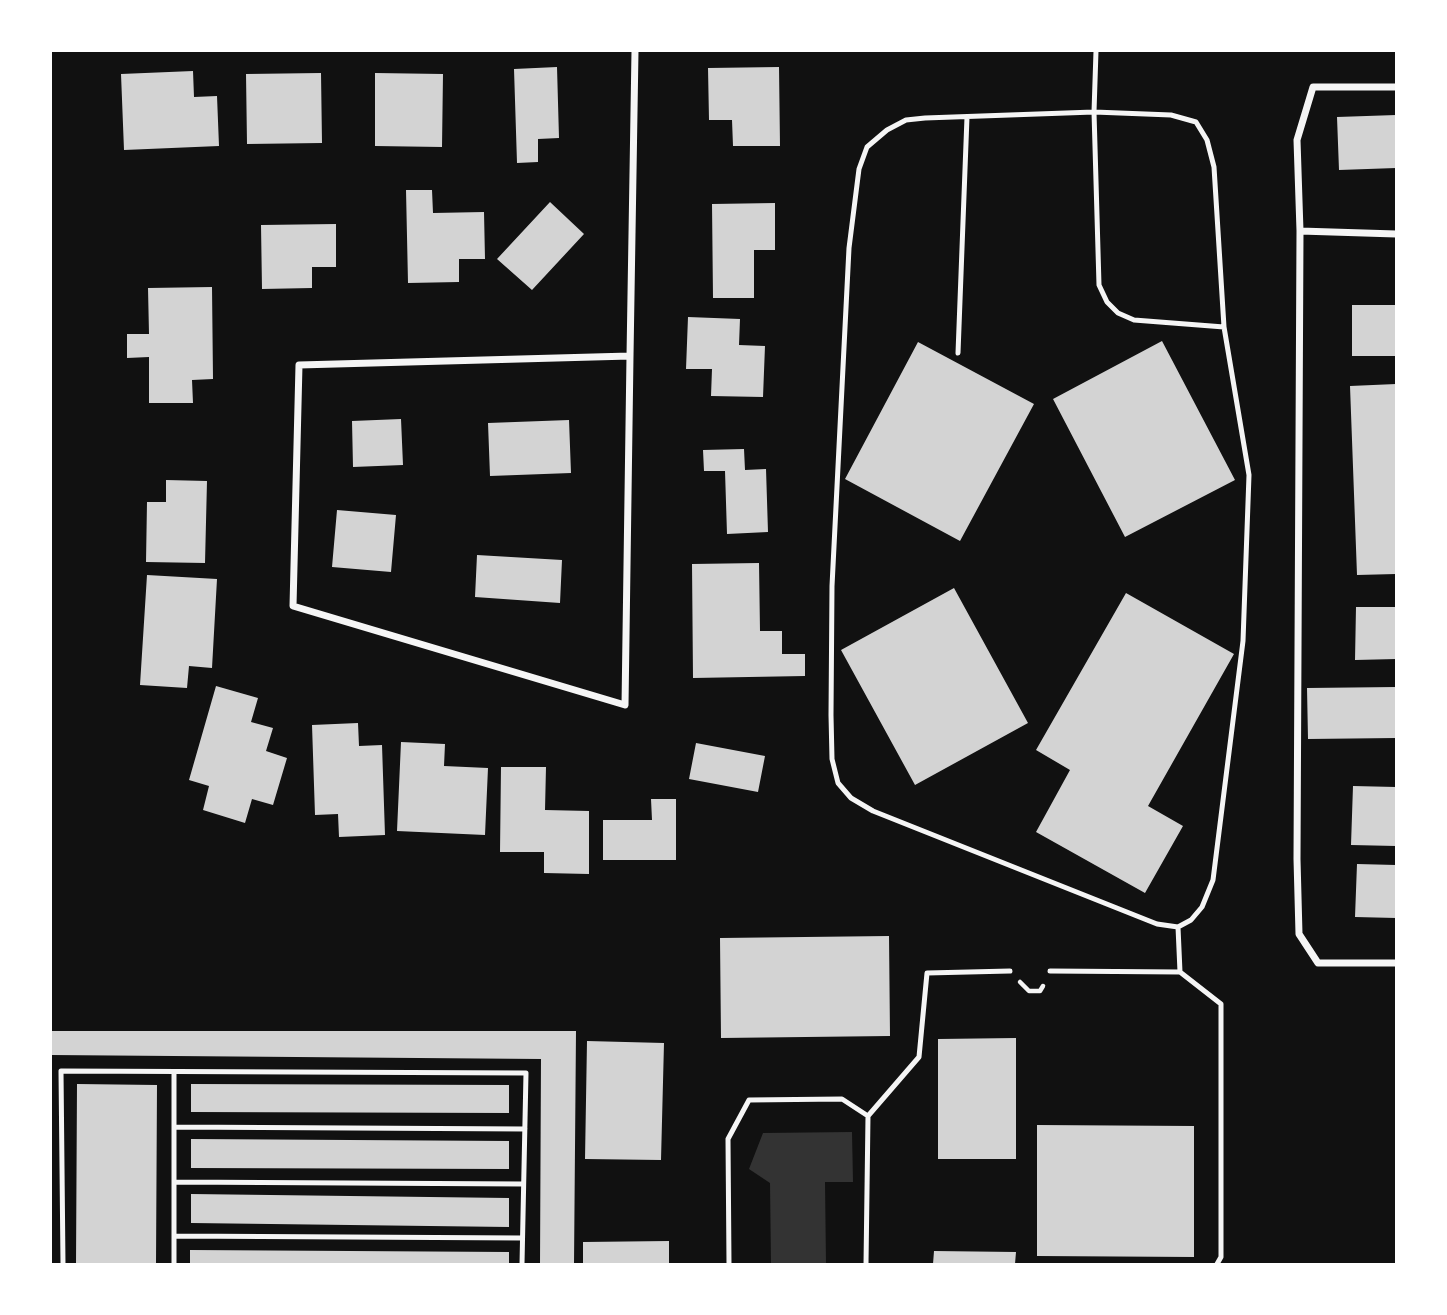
<!DOCTYPE html>
<html>
<head>
<meta charset="utf-8">
<style>
	body { margin:0 }
	#map { position:relative; width:1447px; height:1315px; overflow:hidden; background:#111; font-family:"DejaVu Sans",sans-serif }
	canvas { display:block }
	.frame { position:absolute; inset:0; border:52px solid #fff; pointer-events:none }
</style>
</head>
<body>
<div id="map">
<canvas width="1447" height="1315"></canvas>
<div class="frame"></div>
</div>
<script>
const c = document.querySelector('canvas').getContext('2d');
c.lineJoin = 'round';
function fillPath(path, color) { c.fillStyle = color; c.fill(path, 'evenodd'); }
const shape = rows => new Path2D(rows.map(r => 'M' + r).join(''));
function stroke(path, color, width, dash) { c.strokeStyle = color; c.lineWidth = width; c.lineCap = dash ? 'butt' : 'round'; c.setLineDash(dash || []); c.stroke(path); }
const water = shape([
	[852,1132,853,1182,825,1182,826,1264,771,1264,770,1183,749,1169,763,1133]
]);
const building = shape([
	[557,67,559,138,538,139,538,162,517,163,514,69],
	[779,67,780,146,733,146,732,120,709,120,708,68],
	[193,71,194,97,217,96,219,146,124,150,121,74],
	[321,73,322,143,247,144,246,74],
	[375,73,443,74,442,147,375,146],
	[1396,115,1396,168,1339,170,1337,117],
	[406,190,432,190,433,213,484,212,485,259,459,259,459,282,408,283],
	[550,202,584,234,532,290,497,259],
	[775,203,775,250,754,250,754,298,713,298,712,204],
	[336,224,336,267,312,267,312,288,262,289,261,225],
	[212,287,213,379,192,380,193,403,149,403,149,357,127,358,127,334,149,334,148,288],
	[1352,305,1396,305,1396,356,1352,356],
	[688,317,740,319,739,345,765,346,763,397,711,396,712,369,686,369],
	[1162,341,1235,480,1125,537,1053,399],
	[918,342,1034,404,960,541,845,479],
	[1396,384,1396,574,1357,575,1350,386],
	[401,419,403,465,353,467,352,421],
	[569,420,571,473,490,476,488,423],
	[744,449,745,470,766,469,768,532,727,534,725,471,704,471,703,450],
	[166,480,207,481,205,563,146,562,147,502,166,502],
	[337,510,396,515,391,572,332,567],
	[477,555,562,560,560,603,475,597],
	[759,563,760,631,782,631,782,654,805,654,805,676,693,678,692,564],
	[147,575,217,579,212,668,189,666,187,688,140,685],
	[954,588,1028,723,915,785,841,650],
	[1126,593,1234,654,1148,806,1183,826,1145,893,1036,832,1070,770,1036,750],
	[1356,607,1396,607,1396,659,1355,660],
	[216,686,258,698,251,722,273,728,266,751,287,758,273,805,252,799,245,823,203,810,209,786,189,780],
	[1396,687,1396,738,1308,739,1307,688],
	[358,723,359,746,382,745,385,835,339,837,338,814,315,815,312,725],
	[401,742,445,744,444,766,488,768,485,835,397,831],
	[696,743,765,756,758,792,689,779],
	[501,767,546,767,545,810,589,811,589,874,544,873,544,852,500,852],
	[1353,786,1396,787,1396,846,1351,845],
	[651,799,676,799,676,860,603,860,603,820,652,820],
	[1357,864,1396,865,1396,918,1355,917],
	[889,936,890,1036,721,1038,720,938],
	[51,1031,576,1031,574,1264,540,1264,541,1059,51,1055],
	[1016,1038,1016,1159,938,1159,938,1039],
	[587,1041,664,1043,661,1160,585,1159],
	[77,1084,157,1085,156,1264,76,1264],
	[191,1084,509,1085,509,1113,191,1112],
	[1037,1125,1194,1126,1194,1257,1037,1256],
	[191,1139,509,1141,509,1169,191,1168],
	[191,1194,509,1198,509,1227,191,1223],
	[669,1241,669,1264,583,1264,583,1242],
	[190,1250,509,1252,509,1264,190,1264],
	[934,1251,1016,1252,1015,1264,933,1264]
]);
const path = shape([
	[1020,982,1029,991,1040,991,1043,986]
]);
const service = shape([
	[1096,51,1094,112,1099,285,1107,302,1118,313,1134,320,1224,327],
	[1094,112,1171,115,1196,122,1207,140,1214,167,1224,327,1249,475,1243,641,1213,880,1202,907,1191,920,1178,927,1157,924,873,811,851,798,838,783,832,759,831,715,832,586,849,248,859,169,867,147,887,130,906,120,925,118,1094,112],
	[958,353,967,117],
	[1178,927,1180,972],
	[1050,971,1180,972,1221,1004,1221,1257,1217,1264],
	[868,1116,919,1057,927,973,1010,971],
	[174,1127,525,1129],
	[174,1182,523,1184],
	[174,1236,522,1238],
	[63,1264,61,1071,526,1073,522,1264],
	[174,1264,174,1072],
	[729,1264,728,1139,749,1100,842,1099,868,1116,866,1264]
]);
const minor = shape([
	[1396,87,1313,87,1297,140,1300,231,1297,859,1299,934,1318,963,1396,963],
	[1300,231,1396,234],
	[630,356,299,365,293,606,625,705,630,356,635,51]
]);
fillPath(water, '#333');
fillPath(building, '#d3d3d3');
stroke(path, '#f5f5f5', 4.5);
stroke(service, '#f5f5f5', 5);
stroke(minor, '#f5f5f5', 7);
</script>
</body>
</html>
